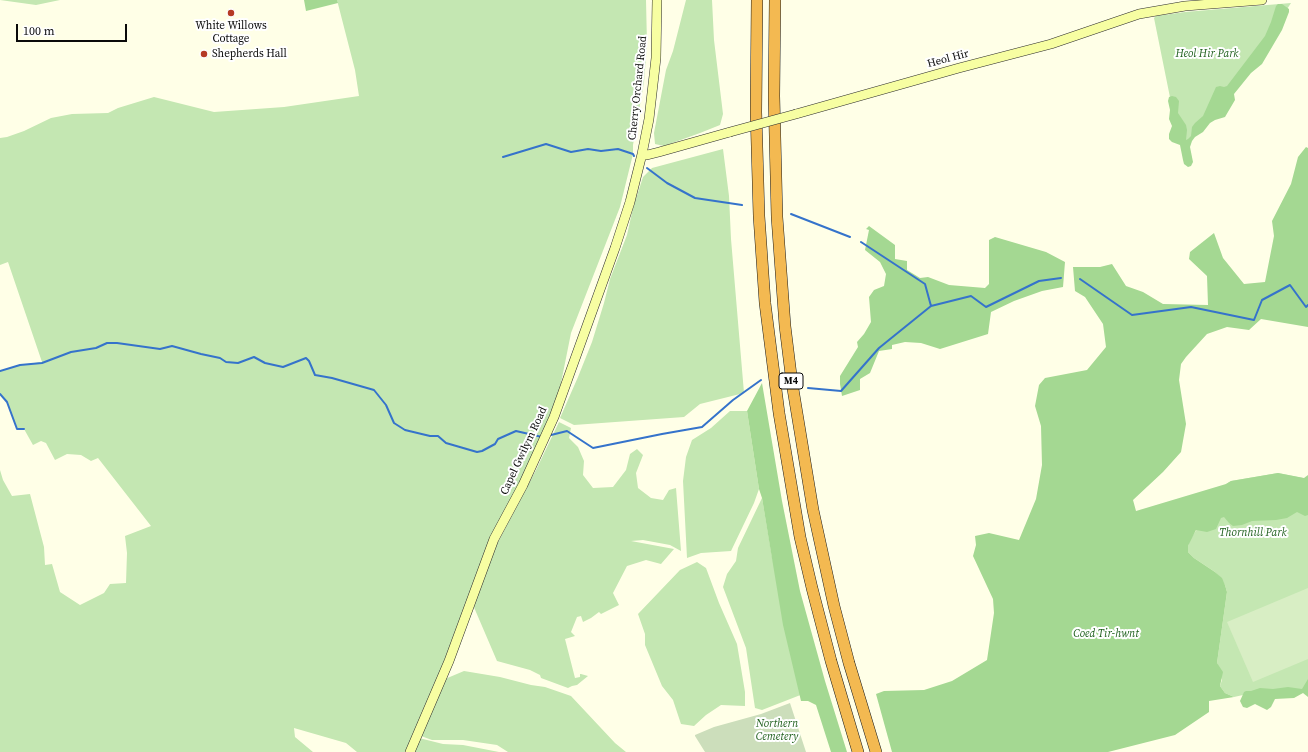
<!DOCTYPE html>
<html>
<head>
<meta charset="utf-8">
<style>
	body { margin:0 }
	#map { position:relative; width:1308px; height:752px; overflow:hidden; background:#ffffe7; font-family:"Source Serif 4",serif }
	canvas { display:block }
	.scale { position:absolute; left:16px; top:24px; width:111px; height:18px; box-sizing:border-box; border:2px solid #0a0a0a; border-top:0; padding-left:5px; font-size:12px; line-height:14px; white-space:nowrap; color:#0a0a0a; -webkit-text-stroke:3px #fff; paint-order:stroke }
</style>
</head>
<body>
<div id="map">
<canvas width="1308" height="752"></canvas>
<div class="scale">100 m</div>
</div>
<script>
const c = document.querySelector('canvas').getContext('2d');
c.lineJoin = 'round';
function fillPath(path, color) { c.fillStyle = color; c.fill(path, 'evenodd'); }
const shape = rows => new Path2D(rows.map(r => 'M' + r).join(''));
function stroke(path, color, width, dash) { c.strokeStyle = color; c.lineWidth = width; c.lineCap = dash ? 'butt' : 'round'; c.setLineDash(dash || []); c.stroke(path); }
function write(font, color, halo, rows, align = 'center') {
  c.font = font + ' "Source Serif 4",serif'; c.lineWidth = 4; c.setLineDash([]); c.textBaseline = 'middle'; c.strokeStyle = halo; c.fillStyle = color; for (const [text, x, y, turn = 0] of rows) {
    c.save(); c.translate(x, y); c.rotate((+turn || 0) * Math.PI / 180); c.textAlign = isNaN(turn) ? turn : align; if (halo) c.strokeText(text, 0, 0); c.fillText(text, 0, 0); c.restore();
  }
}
const green = shape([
	[0,0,60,0,36,5],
	[337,0,646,0,647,45,644,82,633,145,633,154,620,207,571,333,558,398,407,752,357,752,346,743,294,728,295,737,313,752,0,752,0,470,3,480,12,496,30,494,44,547,45,565,52,564,60,592,80,605,104,593,110,584,126,583,127,553,125,536,151,526,98,458,91,461,81,455,67,454,55,460,46,443,41,441,33,445,24,429,17,429,7,402,0,394,0,371,20,365,42,362,8,262,0,265,0,138,7,137,24,131,51,118,72,114,108,113,118,108,154,97,214,112,284,107,359,96,355,70],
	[686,0,712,0,714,40,723,114,720,125,700,133,664,146,655,144,654,133,666,70,673,51],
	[1291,3,1282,17,1185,145,1177,132,1154,18,1156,16,1185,12],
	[723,149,729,196,731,239,744,393,700,404,684,417,574,425,560,418,578,377,592,342,604,303,610,279,627,235,633,208,643,177,652,168],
	[730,411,747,411,759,489,754,503,731,551,701,553,687,558,683,481,686,457,692,440,711,428],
	[559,422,571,428,569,438,578,447,584,461,583,475,593,488,613,487,626,470,630,454,637,449,643,455,636,473,638,488,651,498,663,500,669,490,676,488,681,551,670,545,643,540,631,541,674,549,661,564,646,560,627,566,613,593,619,605,601,614,599,612,591,618,583,622,581,616,577,617,571,632,575,636,565,639,575,678,580,677,580,674,581,674,588,676,577,685,572,686,568,688,541,678,540,675,530,670,497,661,473,605,497,544,536,470],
	[1278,473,1308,479,1308,691,1243,699,1243,695,1234,697,1225,693,1220,686,1222,680,1217,663,1227,592,1225,585,1221,578,1215,572,1194,558,1188,552,1188,546,1190,540,1226,484,1231,481],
	[762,498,772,557,780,586,803,694,762,710,755,708,746,648,723,587,727,574,736,561,738,548],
	[697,562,706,568,719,603,737,644,745,692,745,706,721,705,706,715,694,726,681,724,673,700,662,686,645,645,645,634,638,614,680,570],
	[464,671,500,677,531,685,545,687,571,696,615,743,626,752,508,752,497,745,463,740,432,740,421,736,445,679],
	[419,738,443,744,463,745,499,752,413,752]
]);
const forest = shape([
	[304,0,337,0,338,3,306,11],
	[1278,4,1282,4,1289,9,1289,12,1282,30,1262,64,1251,73,1234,94,1235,100,1225,117,1215,120,1210,123,1203,132,1195,137,1192,141,1190,147,1193,162,1191,166,1188,167,1184,164,1183,160,1180,145,1172,142,1169,139,1169,134,1172,126,1169,119,1170,110,1168,101,1169,97,1172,96,1176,97,1179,101,1178,113,1186,125,1187,130,1186,140,1188,139,1191,136,1192,127,1195,123,1203,116,1216,87,1220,86,1224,87,1227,86,1265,36,1271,22,1276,6],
	[1306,147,1308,148,1308,327,1261,319,1249,330,1227,327,1207,334,1186,357,1181,364,1179,380,1186,424,1181,452,1163,472,1133,500,1136,511,1226,484,1231,481,1278,473,1304,478,1308,475,1308,515,1305,516,1297,512,1287,518,1276,520,1252,521,1242,525,1233,526,1229,523,1224,517,1221,518,1216,529,1207,532,1196,530,1188,546,1188,552,1194,558,1215,572,1222,578,1225,585,1227,592,1217,663,1223,672,1220,686,1225,693,1234,697,1209,701,1209,712,1175,735,1108,752,892,752,876,694,884,691,924,690,952,681,987,660,994,613,993,599,973,556,976,545,975,536,989,533,1019,540,1036,499,1042,465,1041,426,1035,406,1039,385,1045,378,1087,370,1106,347,1103,324,1085,297,1075,291,1073,267,1100,267,1112,264,1126,286,1143,292,1163,304,1208,305,1207,276,1189,259,1190,252,1214,233,1223,258,1244,284,1265,282,1274,236,1272,221,1291,184,1298,157],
	[869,226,895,245,895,259,907,261,907,270,920,278,928,277,949,285,985,288,989,284,989,240,995,237,1046,252,1065,262,1063,287,1042,291,1014,301,991,312,988,334,940,349,921,343,905,342,892,345,892,349,879,351,870,373,860,379,860,390,842,396,840,384,840,376,858,347,857,342,864,334,871,322,869,297,874,290,884,286,886,274,880,262,865,250,869,230,866,229],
	[762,383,782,501,800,591,825,681,847,752,831,752,816,705,808,701,801,701,783,625,762,498,759,489,747,411],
	[1308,679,1308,697,1303,693,1294,698,1275,699,1271,707,1267,710,1255,704,1247,708,1243,707,1240,701,1244,692,1246,691,1251,691,1260,688,1273,689,1288,687,1302,689]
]);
const cemetery = shape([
	[790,703,806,752,705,752,695,736,695,735,714,727,761,714]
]);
const pitch = shape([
	[1308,588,1308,659,1253,682,1227,622]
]);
const stream = shape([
	[503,157,546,144,571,152,588,149,601,151,618,149,633,154,634,156],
	[647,168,667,183,695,198,742,205],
	[791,214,850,237],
	[861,242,925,284,931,306],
	[1080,279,1132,315,1191,307,1254,320,1262,300,1290,285,1306,307,1308,305],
	[0,371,20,365,42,363,71,352,96,348,107,343,117,343,160,349,172,346,201,354,220,358,226,362,238,363,254,357,265,363,283,367,306,358,309,361,315,375,332,378,374,390,386,405,394,423,405,430,430,436,438,436,446,443,477,452,482,451,495,444,498,439,516,431,542,437],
	[808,388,841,391,879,348,931,306,971,296,986,307,1039,281,1061,278],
	[0,394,7,402,17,429,24,429],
	[551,435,567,431,593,448,662,434,702,427,733,400,761,380]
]);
const secondary = shape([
	[796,114,959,68,1051,44,1139,14,1185,6,1262,0],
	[642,154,647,155,659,152,730,132],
	[410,752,449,661,494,539,523,485,554,417,615,248,630,202,642,154,649,119,656,58,657,0]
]);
const highway = shape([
	[757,0,756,112,759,216,765,303,779,413,800,537,812,588,831,661,858,752],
	[775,0,774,96,777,217,785,326,792,383,813,510,834,606,849,663,876,752]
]);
const secondaryBridge = shape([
	[730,132,796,114]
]);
const markers = [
	[231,13,4,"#b63a25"],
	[204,54,4,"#b63a25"]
];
const shields = [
	[791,381,24]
];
const shieldNames = [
	["M4",791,381]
];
const poiNames = [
	["White Willows",231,26],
	["Cottage",231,39],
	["Shepherds Hall",212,54,"left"]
];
const parkNames = [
	["Heol Hir Park",1207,54],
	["Thornhill Park",1253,533],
	["Coed Tir-hwnt",1106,634],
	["Northern",777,724],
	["Cemetery",777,737]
];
const streetNames = [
	["Heol Hir",948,59,-15],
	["Cherry Orchard Road",638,88,-84],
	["Capel Gwilym Road",524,451,-65]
];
fillPath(green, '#c4e7b2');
fillPath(forest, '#a4d892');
fillPath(cemetery, '#ccdebb');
fillPath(pitch, '#d8eec4');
stroke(stream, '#3573cb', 2);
stroke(secondary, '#2c2c2c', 10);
stroke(highway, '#1b1b1b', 12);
stroke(secondary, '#f7fea2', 9);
stroke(highway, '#f3b951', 11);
stroke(secondaryBridge, '#2c2c2c', 10, []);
stroke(secondaryBridge, '#f7fea2', 9);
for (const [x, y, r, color] of markers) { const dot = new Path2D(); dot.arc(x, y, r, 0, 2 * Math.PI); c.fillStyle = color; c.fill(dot); stroke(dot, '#fff', 1.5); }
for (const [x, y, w] of shields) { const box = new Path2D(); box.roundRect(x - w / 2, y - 8, w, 16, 3); c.fillStyle = '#fff'; c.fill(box); stroke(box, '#0a0a0a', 1); }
write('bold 10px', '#0a0a0a', null, shieldNames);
write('11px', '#0a0a0a', '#fff', poiNames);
write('italic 11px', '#1e5f1c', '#fff', parkNames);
write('11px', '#0a0a0a', '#fff', streetNames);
</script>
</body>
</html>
